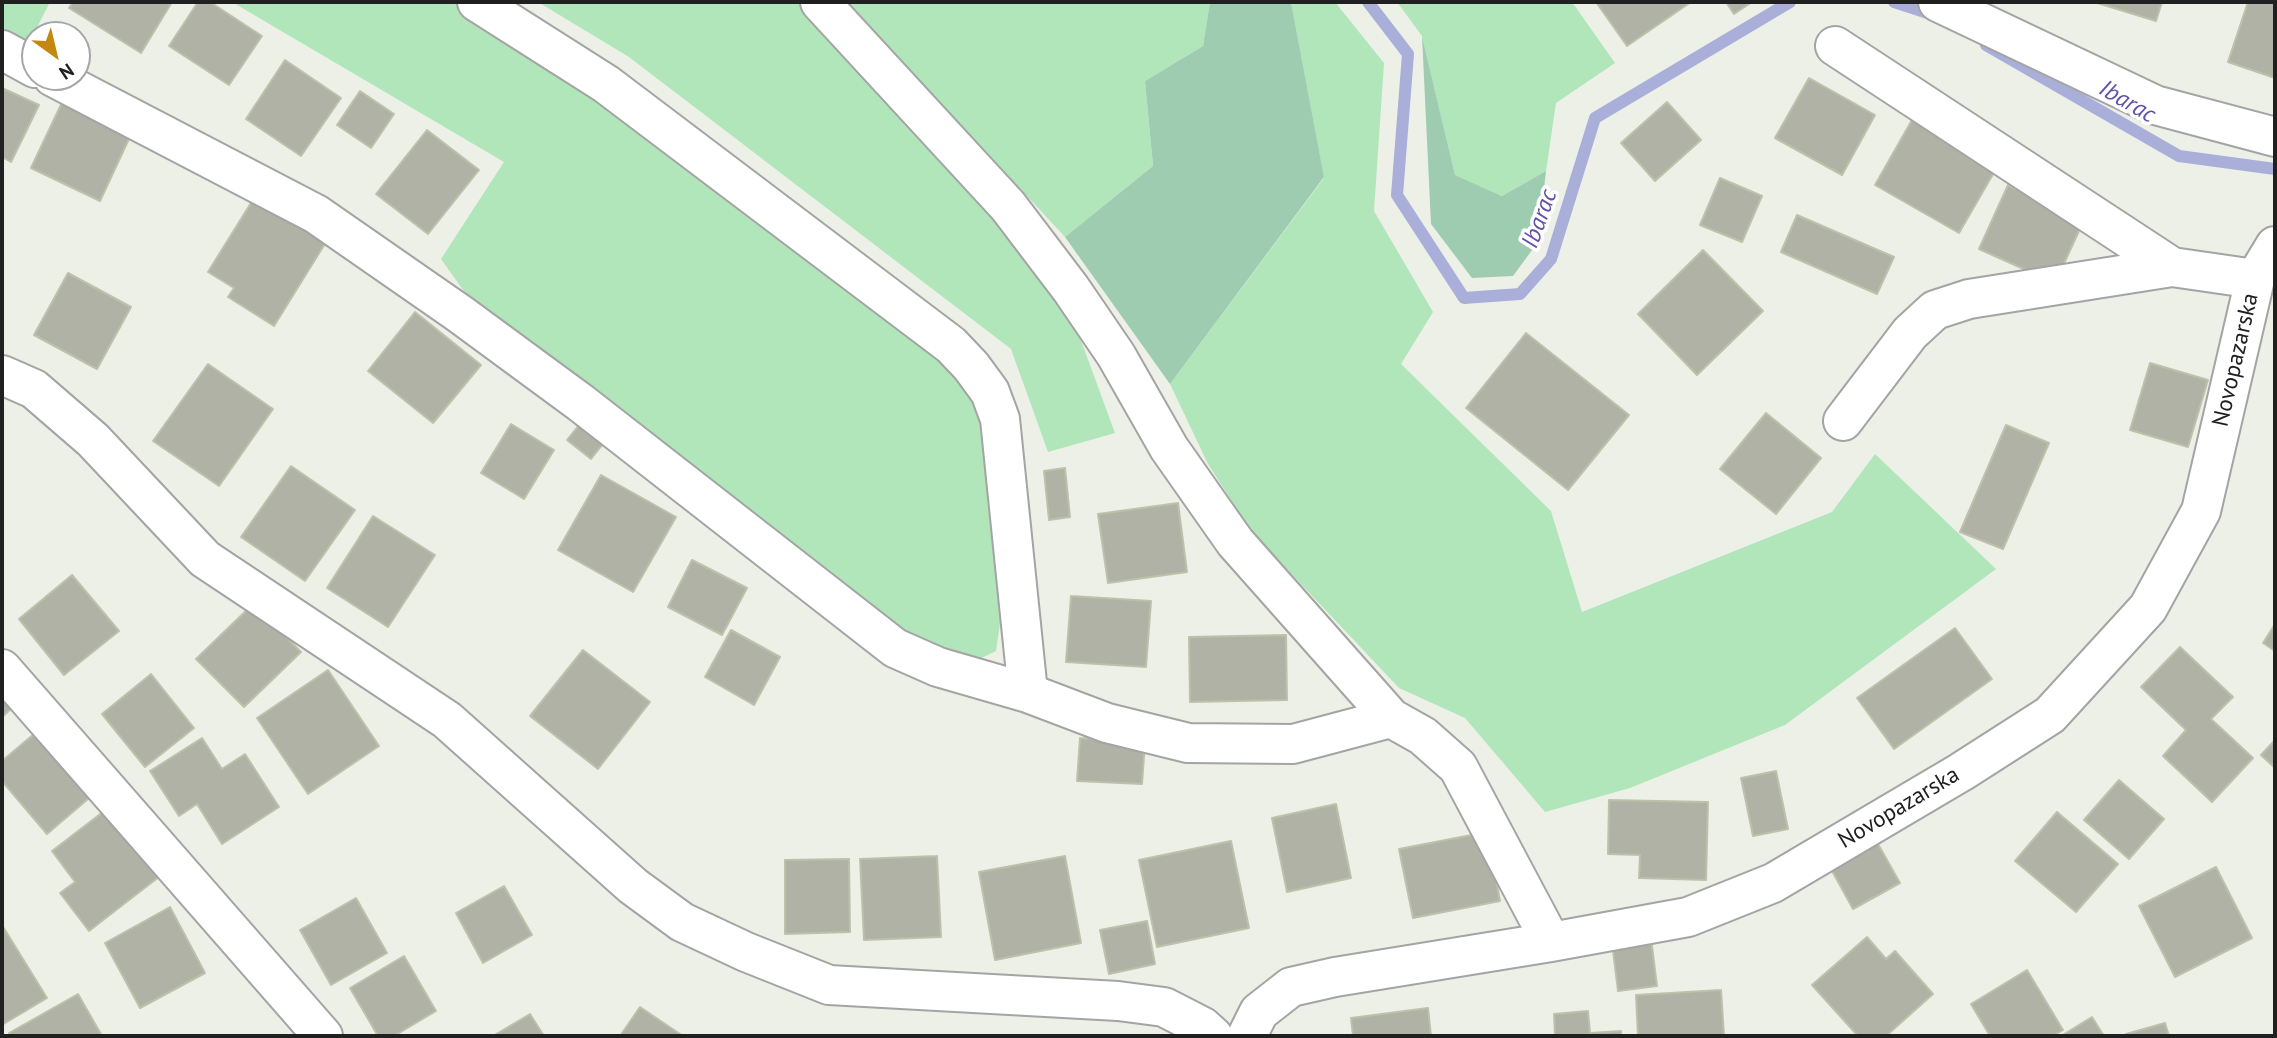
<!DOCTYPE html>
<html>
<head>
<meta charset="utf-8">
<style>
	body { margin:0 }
	#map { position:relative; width:2277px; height:1038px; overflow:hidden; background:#edf0e7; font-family:"PT Sans",sans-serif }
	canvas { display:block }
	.frame { position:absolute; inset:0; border:4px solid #202020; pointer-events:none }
	.north { position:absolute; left:21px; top:21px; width:70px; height:70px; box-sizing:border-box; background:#fff; border:2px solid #a6a6a6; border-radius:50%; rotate:146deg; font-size:19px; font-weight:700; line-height:28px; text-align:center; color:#202020 }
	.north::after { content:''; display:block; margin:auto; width:24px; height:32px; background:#c3880d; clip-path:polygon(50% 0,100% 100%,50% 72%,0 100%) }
</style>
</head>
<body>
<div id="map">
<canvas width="2277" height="1038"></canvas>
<div class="frame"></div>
<div class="north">N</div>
</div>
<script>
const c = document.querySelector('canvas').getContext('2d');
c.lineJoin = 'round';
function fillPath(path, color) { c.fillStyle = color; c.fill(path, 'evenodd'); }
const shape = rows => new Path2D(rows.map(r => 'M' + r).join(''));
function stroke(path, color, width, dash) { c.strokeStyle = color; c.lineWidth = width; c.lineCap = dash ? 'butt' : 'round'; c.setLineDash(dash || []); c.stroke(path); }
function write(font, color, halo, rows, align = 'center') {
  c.font = font + ' "PT Sans",sans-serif'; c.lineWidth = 7; c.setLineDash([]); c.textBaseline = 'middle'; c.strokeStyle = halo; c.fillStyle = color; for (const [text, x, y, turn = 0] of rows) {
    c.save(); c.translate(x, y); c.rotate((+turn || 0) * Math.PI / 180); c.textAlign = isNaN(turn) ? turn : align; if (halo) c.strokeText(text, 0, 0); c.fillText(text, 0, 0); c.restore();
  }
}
const grass = shape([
	[2,2,50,2,24,53,2,42],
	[232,2,452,2,603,99,961,375,988,415,1008,568,996,651,965,666,916,643,471,301,441,259,504,162],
	[538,2,806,2,1058,278,1115,433,1048,452,1011,349,629,57],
	[847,2,1210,2,1203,46,1145,81,1153,166,1065,237],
	[1291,2,1335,2,1384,63,1374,211,1433,312,1401,364,1551,511,1582,612,1832,512,1875,454,1996,569,1785,725,1630,788,1545,812,1465,718,1399,688,1250,530,1208,464,1170,384,1324,178],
	[1397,2,1572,2,1615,63,1556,103,1546,171,1502,196,1455,175,1422,36]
]);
const forest = shape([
	[1210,2,1291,2,1324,177,1170,384,1065,237,1153,166,1145,81,1203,46],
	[1422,36,1455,175,1502,196,1546,171,1538,242,1513,276,1472,278,1431,224]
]);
const stream = shape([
	[1368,2,1408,54,1397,195,1464,298,1520,294,1551,259,1595,118,1790,2],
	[1894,2,1937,16],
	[1986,45,2179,156,2275,169]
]);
const building = shape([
	[73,2,172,2,141,53,69,8,73,2],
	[198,2,210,2,262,36,229,85,169,46,198,2],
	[1596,2,1691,2,1627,46,1596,2],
	[1726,2,1752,2,1734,14,1726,2],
	[2094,2,2162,2,2156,21,2094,2],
	[2248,2,2275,2,2275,78,2228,62,2248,2],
	[285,60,341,98,301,156,246,119,285,60],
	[1809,78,1875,115,1842,175,1775,138,1809,78],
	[2,88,39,105,11,162,2,157,2,88],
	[360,91,394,114,371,148,337,125,360,91],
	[66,94,135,126,100,201,31,168,66,94],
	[1667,102,1701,140,1655,181,1621,143,1667,102],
	[1912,120,1996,169,1959,233,1875,185,1912,120],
	[427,130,479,170,428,234,376,194,427,130],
	[1720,178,1762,196,1742,242,1700,225,1720,178],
	[2008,185,2084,220,2055,283,1979,249,2008,185],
	[259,190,331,234,274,326,228,297,234,288,208,272,259,190],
	[1797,215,1894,257,1877,294,1781,252,1797,215],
	[1703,250,1763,311,1697,375,1638,314,1703,250],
	[68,273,131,307,97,369,34,335,68,273],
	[415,312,481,365,433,423,368,371,415,312],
	[1526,333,1629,415,1568,490,1466,408,1526,333],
	[2150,363,2208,380,2188,447,2130,430,2150,363],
	[208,364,273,409,219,486,153,441,208,364],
	[1766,413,1821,458,1776,514,1720,469,1766,413],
	[587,415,611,434,591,459,567,440,587,415],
	[511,424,554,450,524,499,481,473,511,424],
	[2006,425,2049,443,2003,549,1960,532,2006,425],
	[291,466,355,510,305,581,241,537,291,466],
	[1065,468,1070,517,1049,520,1044,471,1065,468],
	[601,475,676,517,633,592,558,550,601,475],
	[1178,503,1187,572,1108,583,1098,514,1178,503],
	[373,516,435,555,388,627,327,588,373,516],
	[692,560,747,588,722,635,668,607,692,560],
	[72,575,119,631,64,675,19,619,72,575],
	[1071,596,1151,601,1146,667,1066,662,1071,596],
	[253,604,301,652,244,707,196,659,253,604],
	[2275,624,2275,651,2263,643,2275,624],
	[1955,628,1992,679,1894,749,1857,698,1955,628],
	[731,630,780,657,754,705,705,677,731,630],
	[1286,635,1287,700,1190,702,1189,637,1286,635],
	[2180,647,2233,697,2211,719,2253,758,2212,802,2163,756,2186,730,2141,687,2180,647],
	[583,650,650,702,598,769,530,716,583,650],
	[328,670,379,746,308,794,257,718,328,670],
	[151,674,194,728,145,767,102,714,151,674],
	[2,680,20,701,2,717,2,680],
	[47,723,102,787,47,834,2,781,2,761,47,723],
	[202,738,222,769,245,754,279,807,222,844,197,804,179,816,150,771,202,738],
	[1080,738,1145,742,1142,784,1077,781,1080,738],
	[2275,740,2275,768,2261,755,2275,740],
	[1776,771,1788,829,1753,836,1741,778,1776,771],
	[2119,780,2164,819,2129,859,2084,820,2119,780],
	[1609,800,1708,802,1706,880,1639,878,1640,855,1608,854,1609,800],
	[1336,804,1351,878,1287,892,1272,818,1336,804],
	[112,805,164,873,89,931,60,893,75,882,52,851,112,805],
	[2057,812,2118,864,2076,912,2015,861,2057,812],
	[1487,832,1500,901,1413,918,1399,849,1487,832],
	[1231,841,1249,928,1157,947,1139,860,1231,841],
	[1878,844,1900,883,1853,909,1831,869,1878,844],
	[937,856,941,937,864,940,860,859,937,856],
	[1065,856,1081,943,995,960,979,872,1065,856],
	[849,859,850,932,785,934,785,860,849,859],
	[2216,867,2252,938,2175,977,2139,906,2216,867],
	[504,886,532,935,483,963,456,913,504,886],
	[356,898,387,953,331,985,300,930,356,898],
	[170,907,205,973,140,1008,105,943,170,907],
	[1147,921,1155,964,1109,974,1100,930,1147,921],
	[2,925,47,998,2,1025,2,925],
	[1867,937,1886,959,1895,951,1933,994,1886,1036,1858,1036,1812,985,1867,937],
	[1651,938,1657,986,1618,991,1612,943,1651,938],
	[404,956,436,1011,394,1036,378,1036,350,988,404,956],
	[2027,970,2063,1030,2053,1036,1990,1036,1971,1004,2027,970],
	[1721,990,1724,1036,1638,1036,1636,995,1721,990],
	[78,994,102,1036,11,1036,9,1033,78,994],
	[640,1007,683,1036,620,1036,640,1007],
	[1428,1008,1431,1036,1353,1036,1351,1018,1428,1008],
	[1588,1011,1590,1033,1621,1031,1621,1036,1555,1036,1554,1014,1588,1011],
	[530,1014,544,1036,493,1036,530,1014],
	[2092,1017,2104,1036,2061,1036,2092,1017],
	[2165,1023,2169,1036,2126,1036,2126,1034,2165,1023]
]);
const street = shape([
	[477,2,606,84,951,345,971,366,990,392,1000,419,1028,693],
	[820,2,1008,206,1071,289,1116,355,1169,448,1235,542,1391,718],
	[1938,2,2155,105,2275,137],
	[1835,46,2172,267],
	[2,50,35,68],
	[53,77,316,214,460,314,581,403,895,648,938,667,1028,693,1107,723,1188,743,1293,744,1391,718,1423,736,1458,767,1551,942],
	[2,375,34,389,93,440,205,559,447,720,633,886,682,922,746,952,829,985,1118,1001,1164,1007,1203,1027,1213,1036],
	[1843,421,1910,333,1935,310,1969,299,2172,267,2255,279],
	[2,669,323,1036],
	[1247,1036,1259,1012,1291,987,1335,977,1551,942,1688,917,1773,883,1961,772,2050,715,2148,608,2201,511,2255,279,2275,246]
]);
const streetNames = [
	["Novopazarska",2236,360,-77],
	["Novopazarska",1899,808,-31]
];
const waterNames = [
	["Ibarac",2127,102,30],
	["Ibarac",1540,219,-70]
];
fillPath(grass, '#b0e6ba');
fillPath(forest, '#9eccb0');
stroke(stream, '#aaafda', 12);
fillPath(building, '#b0b2a6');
stroke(building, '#bec1aa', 2);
stroke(street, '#a4a4a4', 42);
stroke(street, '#fff', 38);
write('23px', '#202020', '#fff', streetNames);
write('italic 24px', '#6151aa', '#fff', waterNames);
</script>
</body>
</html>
